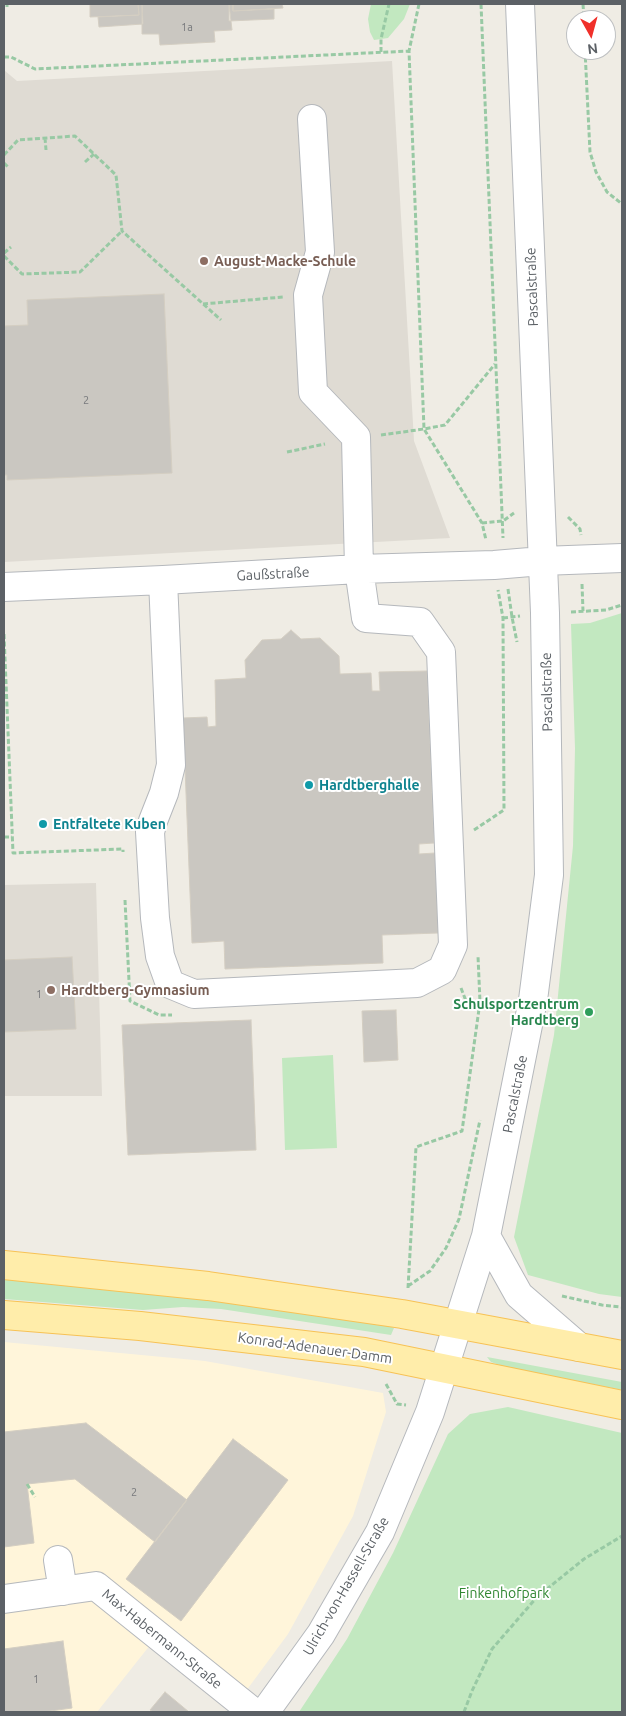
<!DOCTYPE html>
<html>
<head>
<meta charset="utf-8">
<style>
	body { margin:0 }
	#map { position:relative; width:626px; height:1716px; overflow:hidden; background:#efece4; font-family:Ubuntu,sans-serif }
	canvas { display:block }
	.frame { position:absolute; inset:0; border:5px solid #5c6166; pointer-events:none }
	.north { position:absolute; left:566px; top:10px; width:50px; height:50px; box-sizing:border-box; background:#fff; border:1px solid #bec0c2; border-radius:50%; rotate:173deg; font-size:14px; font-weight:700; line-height:20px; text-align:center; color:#5c6166 }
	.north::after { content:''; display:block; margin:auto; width:18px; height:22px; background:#f0302a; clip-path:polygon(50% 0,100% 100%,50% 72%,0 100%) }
</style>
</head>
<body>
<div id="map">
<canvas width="626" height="1716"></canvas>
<div class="frame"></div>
<div class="north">N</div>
</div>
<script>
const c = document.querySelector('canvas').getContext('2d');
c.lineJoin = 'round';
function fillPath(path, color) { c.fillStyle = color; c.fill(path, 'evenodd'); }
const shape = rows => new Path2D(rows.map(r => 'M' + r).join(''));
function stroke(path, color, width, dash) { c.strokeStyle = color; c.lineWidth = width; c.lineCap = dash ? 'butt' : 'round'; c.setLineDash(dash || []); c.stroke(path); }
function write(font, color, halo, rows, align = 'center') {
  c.font = font + ' Ubuntu,sans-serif'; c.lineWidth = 4; c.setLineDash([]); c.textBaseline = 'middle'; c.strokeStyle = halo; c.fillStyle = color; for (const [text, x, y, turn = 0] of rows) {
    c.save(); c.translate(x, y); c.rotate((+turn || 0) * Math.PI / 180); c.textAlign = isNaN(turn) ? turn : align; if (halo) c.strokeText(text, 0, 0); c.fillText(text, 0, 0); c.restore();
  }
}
const commercial = shape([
	[4,1342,205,1361,383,1393,386,1412,353,1516,288,1634,246,1691,166,1625,97,1712,4,1712]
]);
const education = shape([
	[392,61,414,441,450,538,4,562,4,70,17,81],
	[4,863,5,885,96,883,102,1096,4,1096]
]);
const green = shape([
	[371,4,410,4,404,19,388,38,374,40,370,32,368,19],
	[622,613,622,1297,599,1294,528,1275,514,1237,554,1035,573,846,575,748,571,624,590,623],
	[333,1055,337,1148,285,1150,282,1058],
	[4,1276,164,1293,384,1324,394,1328,391,1335,221,1309,183,1307,143,1310,4,1299],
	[487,1357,622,1382,622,1390,505,1367,491,1362],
	[508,1407,622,1433,622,1712,299,1712,347,1639,393,1553,448,1434,470,1414]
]);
const building = shape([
	[90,4,138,4,139,15,90,17,90,4],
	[138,4,142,4,143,24,99,27,98,17,139,15,138,4],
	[142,4,229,4,232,30,214,31,215,42,160,45,159,34,142,34,142,4],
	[229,4,233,4,233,11,274,9,274,19,229,21,229,4],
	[233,4,282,4,283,8,233,11,233,4],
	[164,294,172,473,7,480,7,475,4,475,4,326,28,325,27,300,164,294],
	[291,630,301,639,320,638,339,656,340,674,371,673,372,691,380,691,379,672,427,671,434,843,419,844,419,854,435,853,438,933,382,935,383,963,225,969,224,941,192,943,183,718,207,717,208,727,216,726,215,680,246,678,245,660,262,640,281,639,291,630],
	[72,957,76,1029,4,1032,4,960,72,957],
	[396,1010,398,1060,364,1062,362,1011,396,1010],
	[251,1020,256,1150,128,1155,122,1025,251,1020],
	[86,1423,187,1500,155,1542,75,1479,27,1484,34,1543,4,1547,4,1432,86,1423],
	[233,1439,288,1480,181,1621,126,1579,233,1439],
	[63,1641,72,1708,43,1712,4,1712,4,1649,63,1641],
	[165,1692,189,1712,153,1712,150,1710,165,1692]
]);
const path = shape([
	[7,4,7,7],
	[419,4,409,51,424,429,482,523,486,540],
	[481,4,503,538],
	[583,4,584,20],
	[585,50,590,152,596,172,607,192,622,204],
	[381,52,381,39,389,4],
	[4,57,11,57,35,69,409,51],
	[45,138,46,150],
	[4,155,18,140,75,136,116,175,122,231,221,320],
	[85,162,94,154],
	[4,163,9,168],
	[4,253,11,247],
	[4,256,22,274,80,272,122,231],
	[203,304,283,297],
	[381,435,424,429,445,425,495,364],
	[287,452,325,444],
	[568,517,580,529,581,535],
	[482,523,503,521,514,513],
	[582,584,583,611],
	[508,589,512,617,517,642],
	[571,612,606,610,622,605],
	[503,618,520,616],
	[4,634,13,853,123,849,123,852],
	[474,830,504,810,503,618,498,590],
	[4,837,12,837],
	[125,900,130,1001,159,1015,172,1015],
	[461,988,466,1001],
	[408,1286,430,1271,446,1248,459,1219,480,1120],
	[408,1288,416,1147,462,1131,480,1002,478,956],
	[562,1296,602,1305,622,1307],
	[386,1384,397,1404,406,1405],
	[27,1484,35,1497],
	[464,1712,472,1691,492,1649,537,1597,584,1559,622,1536]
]);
const minor = shape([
	[163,580,171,765,164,793,153,821,150,832,155,918,160,956,170,984,194,994,417,983,442,970,453,945,441,652,420,622,366,618,359,569,356,437,313,392,308,295,320,252,312,119],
	[4,587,163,580,359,569,494,565,542,561,622,558],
	[486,1236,519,1295,579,1347],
	[58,1560,63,1591],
	[4,1599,96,1586,253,1712],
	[265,1712,321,1634,380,1532,430,1412,486,1236,533,1000,549,875,545,613,520,4]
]);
const major = shape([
	[4,1265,208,1286,402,1314,622,1355],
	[4,1315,140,1326,364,1352,622,1405]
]);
const markers = [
	[204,261,5,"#8d6e63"],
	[309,785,5,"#0f9aa8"],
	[43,824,5,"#0f9aa8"],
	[51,990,5,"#8d6e63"],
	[589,1012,5,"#2e9e5b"]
];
const numberNames = [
	["1a",187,27],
	["2",86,400],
	["1",39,994],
	["2",134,1492],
	["1",36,1679]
];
const educationNames = [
	["August-Macke-Schule",214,261],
	["Hardtberg-Gymnasium",61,990]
];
const streetNames = [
	["Pascalstraße",532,287,-92],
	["Gaußstraße",273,574,-3],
	["Pascalstraße",547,692,-91],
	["Pascalstraße",515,1094,-79],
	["Konrad-Adenauer-Damm",315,1348,8],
	["Ulrich-von-Hassell-Straße",346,1586,-60],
	["Max-Habermann-Straße",162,1639,39]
];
const cultureNames = [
	["Hardtberghalle",319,785],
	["Entfaltete Kuben",53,824]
];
const leisureNames = [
	["Schulsportzentrum",579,1004],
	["Hardtberg",579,1020]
];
const parkNames = [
	["Finkenhofpark",504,1593]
];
fillPath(commercial, '#fff5da');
fillPath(education, '#dfdbd3');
fillPath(green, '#c2e8c0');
fillPath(building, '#cac7c1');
stroke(building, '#d4cec2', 1);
stroke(minor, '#b5b8bc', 30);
stroke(major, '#f7c256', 30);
stroke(path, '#98c9a4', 3, [5, 2.5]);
stroke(minor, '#fff', 28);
stroke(major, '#ffedaa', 28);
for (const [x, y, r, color] of markers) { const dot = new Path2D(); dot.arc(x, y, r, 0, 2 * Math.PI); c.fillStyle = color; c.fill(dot); stroke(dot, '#fff', 2); }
write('11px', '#787a7d', null, numberNames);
write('bold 14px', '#785e54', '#fff', educationNames, 'left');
write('14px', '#5c6166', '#fff', streetNames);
write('bold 14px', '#0d838f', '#fff', cultureNames, 'left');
write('bold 14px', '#27864d', '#fff', leisureNames, 'right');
write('14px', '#318732', '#fff', parkNames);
</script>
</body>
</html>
